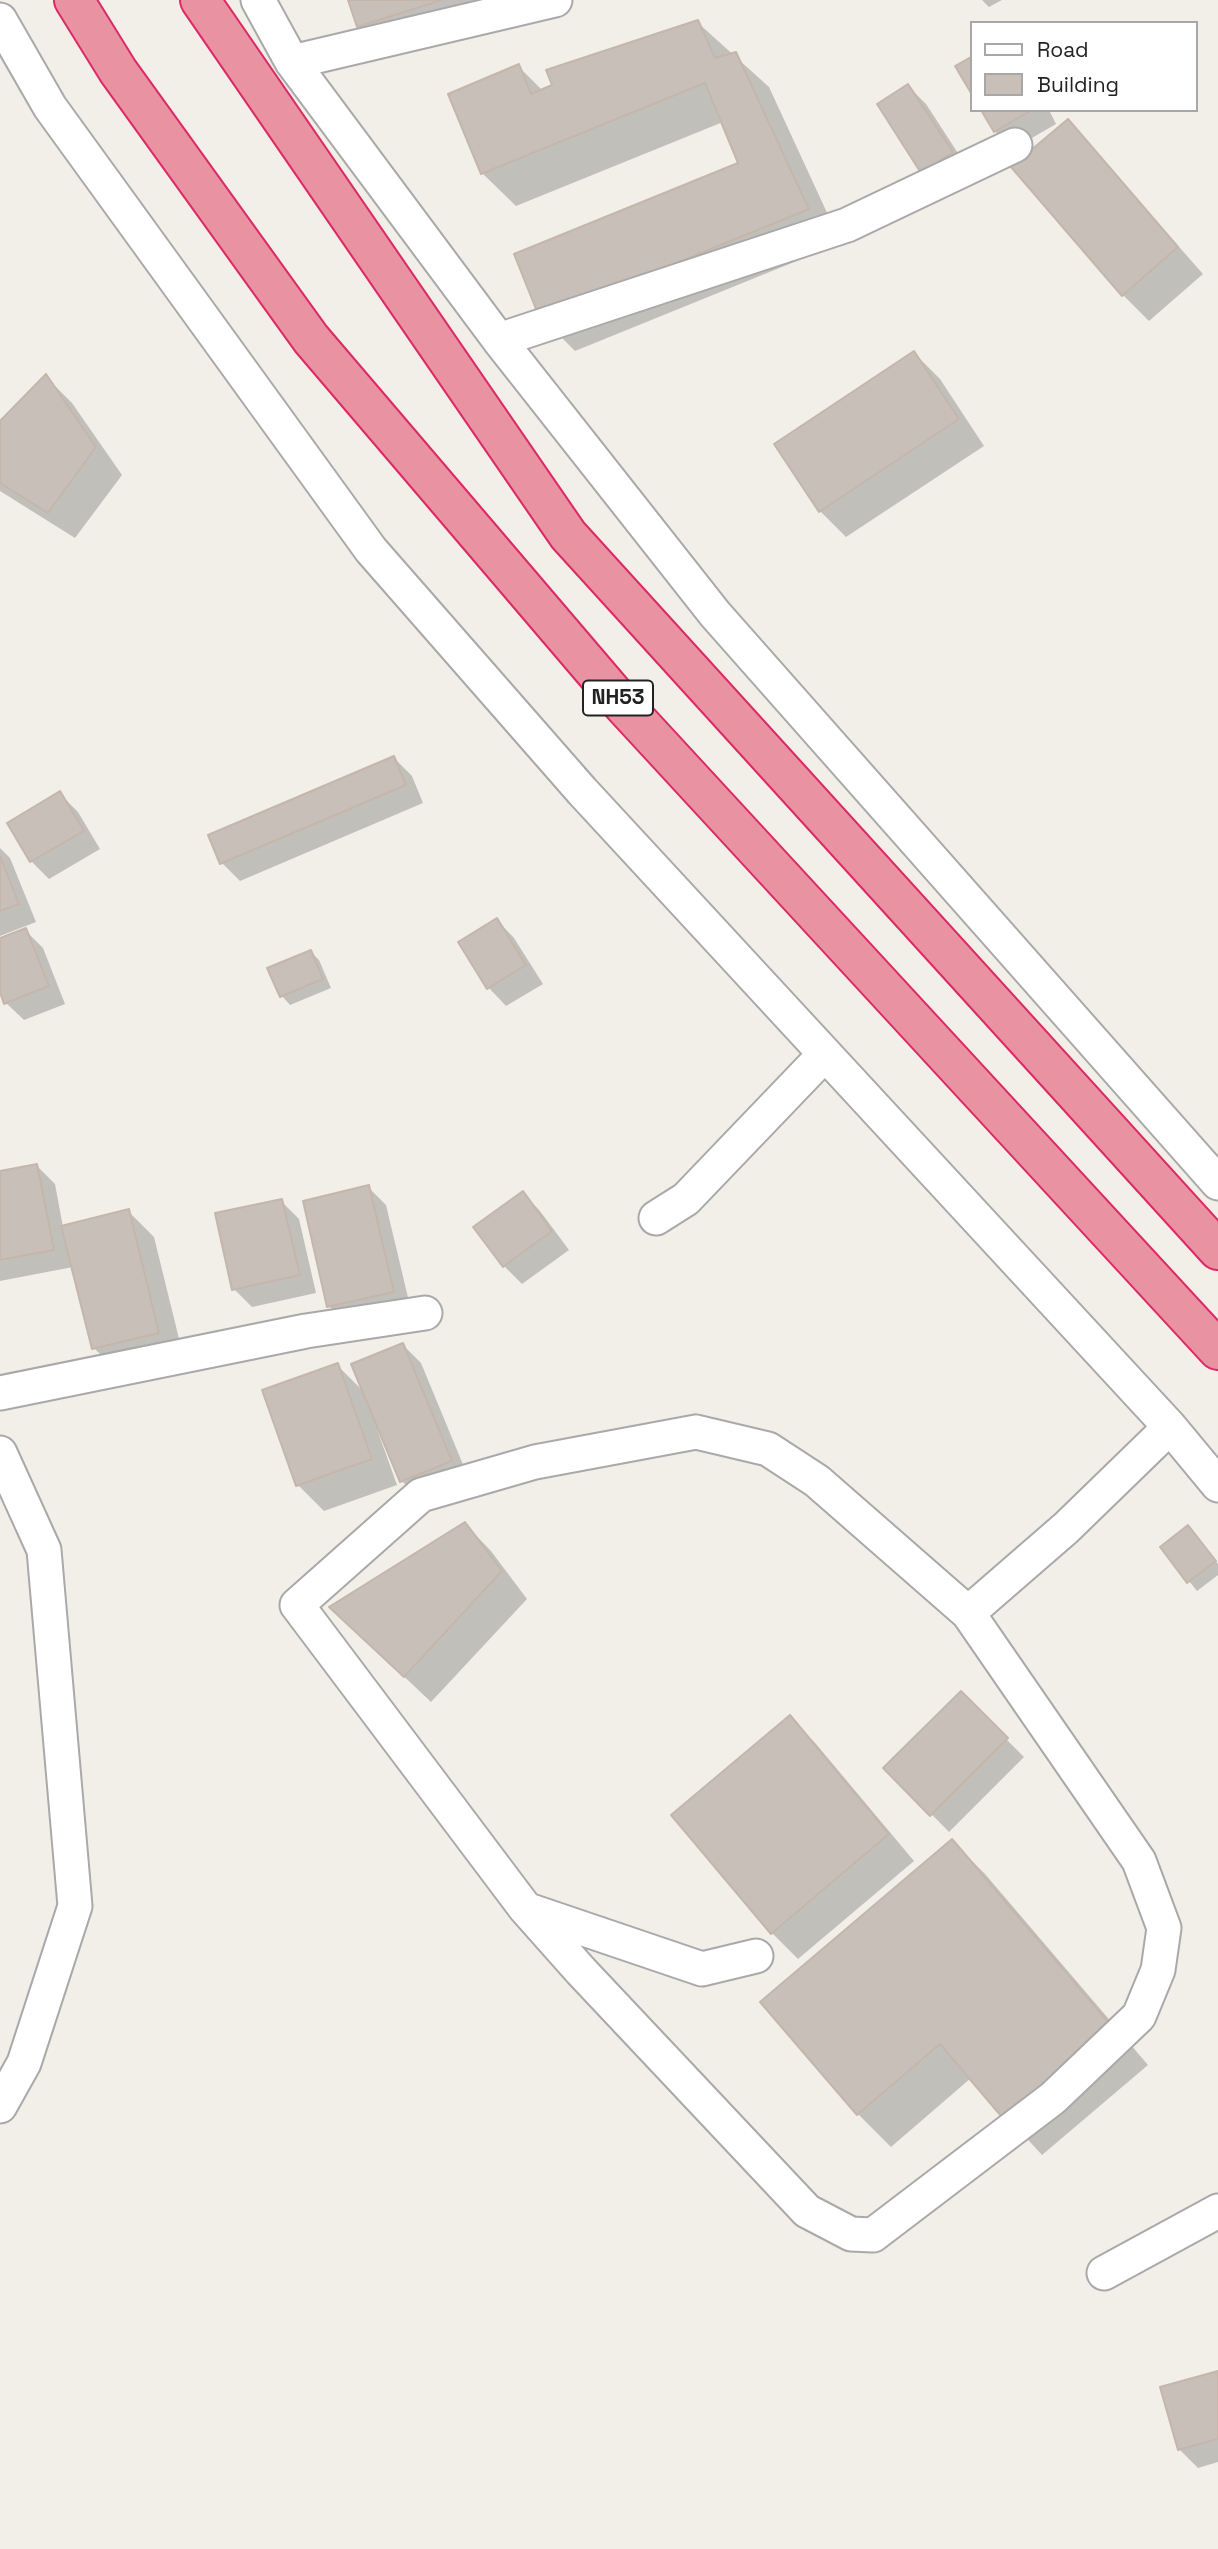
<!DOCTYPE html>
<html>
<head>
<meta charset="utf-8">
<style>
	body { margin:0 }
	#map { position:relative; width:1218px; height:2549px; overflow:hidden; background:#f2efe9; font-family:"Space Grotesk",sans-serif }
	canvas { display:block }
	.legend { position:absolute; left:970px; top:21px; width:228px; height:91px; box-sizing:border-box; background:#fff; border:2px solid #a7a7a7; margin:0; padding:9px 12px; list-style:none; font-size:21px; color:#222 }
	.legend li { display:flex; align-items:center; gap:14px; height:35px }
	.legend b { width:35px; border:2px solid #a7a7a7 }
</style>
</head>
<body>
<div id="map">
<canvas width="1218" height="2549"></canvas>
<ul class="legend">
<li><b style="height:9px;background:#fff"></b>Road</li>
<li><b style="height:19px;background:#c7bfb8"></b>Building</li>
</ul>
</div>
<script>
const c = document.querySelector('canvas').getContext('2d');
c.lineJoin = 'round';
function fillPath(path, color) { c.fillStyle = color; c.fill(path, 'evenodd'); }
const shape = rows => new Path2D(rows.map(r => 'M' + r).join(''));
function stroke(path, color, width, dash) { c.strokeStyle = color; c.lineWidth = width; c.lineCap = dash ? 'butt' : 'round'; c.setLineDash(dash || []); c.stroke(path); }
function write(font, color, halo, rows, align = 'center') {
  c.font = font + ' "Space Grotesk",sans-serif'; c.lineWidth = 6; c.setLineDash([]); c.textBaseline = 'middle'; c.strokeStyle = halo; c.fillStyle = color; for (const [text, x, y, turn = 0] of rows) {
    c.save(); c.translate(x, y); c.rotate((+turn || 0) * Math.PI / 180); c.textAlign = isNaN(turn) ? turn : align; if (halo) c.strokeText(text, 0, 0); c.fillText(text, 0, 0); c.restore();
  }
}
const shadow = shape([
	[350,0,548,0,385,53,359,26],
	[982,0,1002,0,989,7],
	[697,22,769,87,841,243,575,351,542,318,740,164,723,122,516,206,482,173,518,66,543,91],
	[908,86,926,104,969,170,922,171],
	[983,110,1049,110,1056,124,1013,149,995,131],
	[1068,121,1203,274,1149,321,1123,295],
	[914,353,940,379,984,446,846,537,820,511],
	[46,377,72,403,122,475,75,538,0,491,0,424],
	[394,758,412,776,423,803,240,881,222,863],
	[60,794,78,812,100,849,49,879,31,861,9,824],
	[0,848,10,858,36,922,0,936],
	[497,920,514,938,543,984,506,1006,489,988,460,943],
	[25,930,43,948,65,1004,24,1020,6,1003,0,988,0,940],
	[311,952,319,960,331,988,290,1005,282,996],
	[37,1166,55,1184,63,1227,128,1211,154,1237,184,1359,120,1374,94,1348,73,1267,0,1281,0,1173],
	[368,1187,386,1205,411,1310,347,1324,329,1306],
	[523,1193,540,1211,569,1250,522,1284,504,1266,476,1227],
	[281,1201,299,1219,316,1293,252,1307,234,1289],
	[403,1345,421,1363,469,1479,420,1499,402,1481,380,1428,377,1429,397,1485,324,1511,298,1485,337,1365,365,1393],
	[465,1524,491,1551,527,1599,431,1702,358,1633],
	[1188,1527,1218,1564,1218,1575,1197,1591,1162,1547],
	[961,1694,1024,1757,949,1832,886,1768],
	[789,1717,816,1744,914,1861,798,1959,772,1933],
	[952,1841,985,1874,1148,2065,1042,2155,971,2078,891,2147,858,2114],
	[1218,2373,1218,2462,1198,2468,1180,2450,1162,2389]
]);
const building = shape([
	[348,0,442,0,357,27,348,0],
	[698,20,715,58,736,52,809,209,540,319,514,254,738,163,705,83,481,174,448,94,519,64,531,94,552,85,546,70,698,20],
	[971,57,971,93,955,66,971,57],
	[908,84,953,152,921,173,877,104,908,84],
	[981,110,1032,110,994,132,981,110],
	[1068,119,1178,247,1122,296,1011,167,1068,119],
	[914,351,959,419,819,512,774,444,914,351],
	[46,374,96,447,48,513,0,483,0,421,46,374],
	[394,756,406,785,220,864,208,835,394,756],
	[60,791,84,831,30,862,7,823,60,791],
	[0,856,19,904,0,911,0,856],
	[497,918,526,965,487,989,458,942,497,918],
	[26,928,49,986,4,1004,0,992,0,938,26,928],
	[311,950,323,979,280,997,267,968,311,950],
	[37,1164,54,1250,0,1260,0,1171,37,1164],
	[369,1185,394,1292,327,1307,303,1201,369,1185],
	[523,1191,552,1231,503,1267,473,1227,523,1191],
	[282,1199,300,1275,232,1290,215,1213,282,1199],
	[129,1209,159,1333,92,1349,61,1226,129,1209],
	[403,1343,452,1461,400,1482,351,1364,403,1343],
	[338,1363,372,1459,296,1486,262,1390,338,1363],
	[465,1522,502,1571,404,1677,329,1607,465,1522],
	[1188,1525,1216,1561,1187,1583,1160,1547,1188,1525],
	[961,1691,1008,1738,930,1816,883,1768,961,1691],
	[790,1715,889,1834,771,1934,671,1815,790,1715],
	[952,1839,1116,2031,1007,2123,940,2044,857,2115,760,2002,952,1839],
	[1218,2371,1218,2439,1178,2450,1160,2387,1218,2371]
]);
const street = shape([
	[258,0,292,62,499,340,715,614,1218,1183],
	[0,20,50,107,371,550,582,791,1170,1427,1218,1485],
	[292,62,555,0],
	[499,340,847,225,1015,145],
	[656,1218,686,1199,825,1054],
	[0,1393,306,1331,425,1313],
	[696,1432,768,1449,817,1481,968,1613,1139,1861,1164,1928,1158,1970,1139,2016,1053,2098,873,2235,851,2234,807,2211,581,1971,525,1908,297,1605,421,1495,535,1462,696,1432],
	[0,1453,44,1550,75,1906,24,2063,0,2106],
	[968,1613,1066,1528,1170,1427],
	[528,1910,702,1969,756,1956],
	[1104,2273,1218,2211]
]);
const highway = shape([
	[74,0,118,71,311,339,624,706,1218,1350],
	[200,0,568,535,1218,1250]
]);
const shields = [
	[618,698,70]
];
const shieldNames = [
	["NH53",618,698]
];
fillPath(shadow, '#0003');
fillPath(building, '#c7bfb8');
stroke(building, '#c4b6ab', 2);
stroke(street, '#a9a9a9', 37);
stroke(highway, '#dc2a67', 42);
stroke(street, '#fff', 33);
stroke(highway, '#e892a2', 38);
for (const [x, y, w] of shields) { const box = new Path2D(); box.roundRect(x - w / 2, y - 17.5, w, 35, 5); c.fillStyle = '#fff'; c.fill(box); stroke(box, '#222', 2); }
write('bold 21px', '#222', null, shieldNames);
</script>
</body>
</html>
